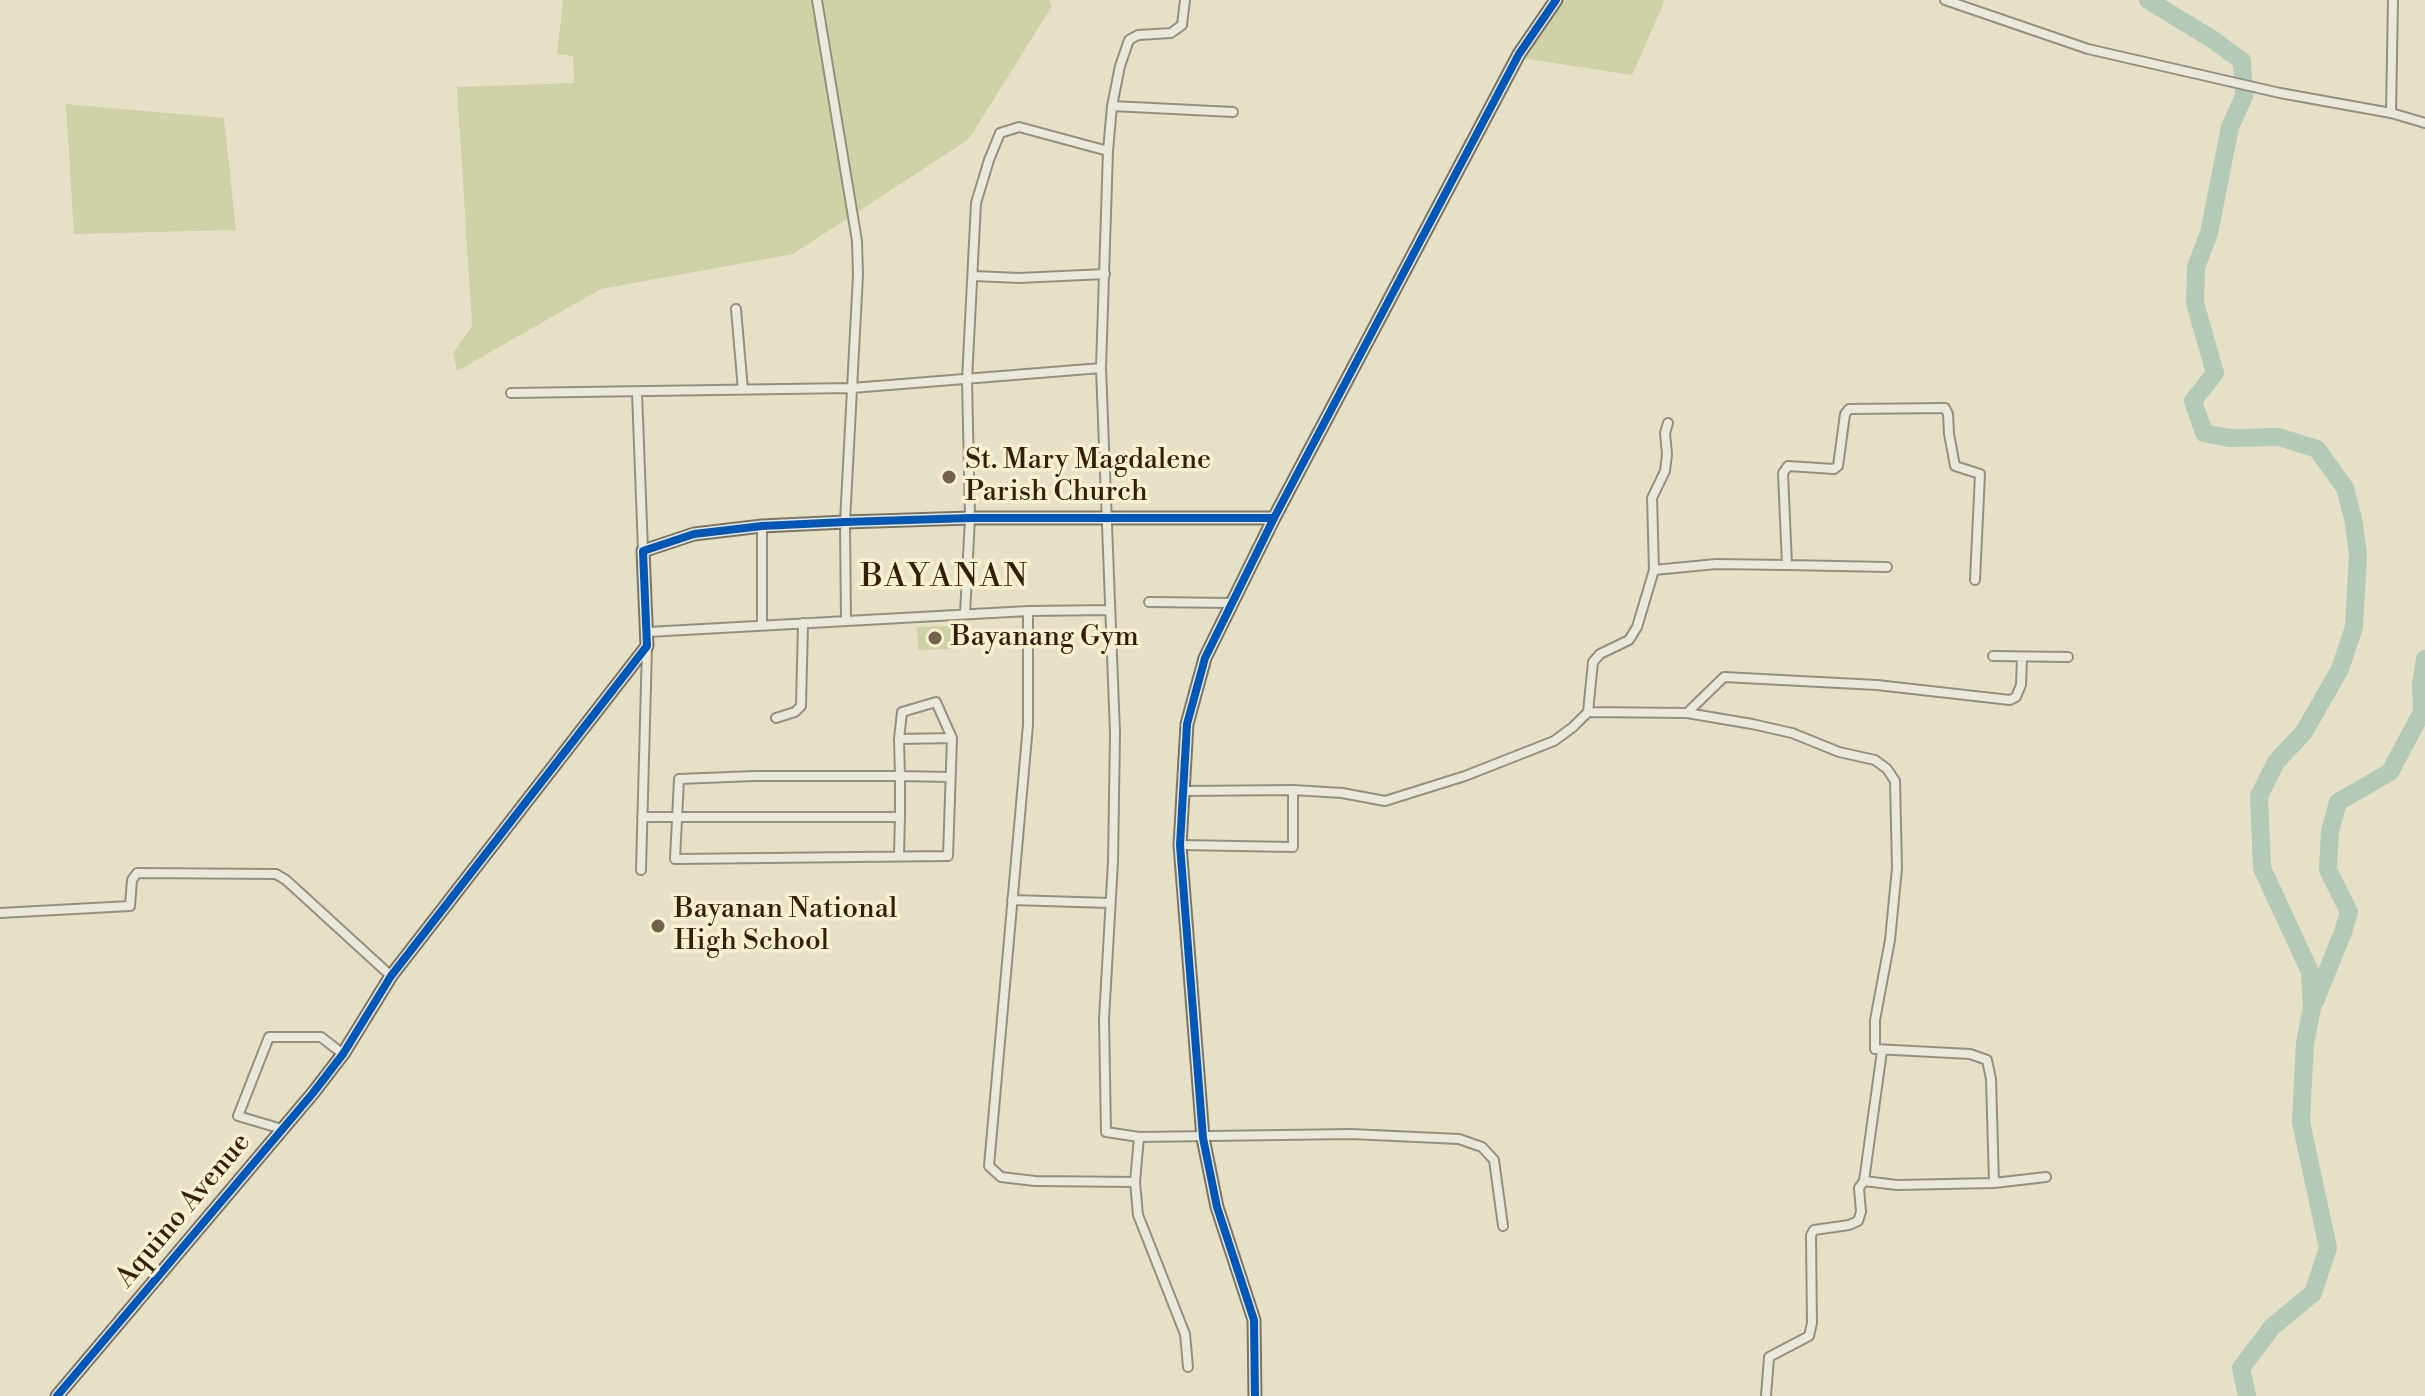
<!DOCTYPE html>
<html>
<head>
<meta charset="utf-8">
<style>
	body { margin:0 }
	canvas { display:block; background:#e6e0c6 }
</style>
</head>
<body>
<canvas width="2425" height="1396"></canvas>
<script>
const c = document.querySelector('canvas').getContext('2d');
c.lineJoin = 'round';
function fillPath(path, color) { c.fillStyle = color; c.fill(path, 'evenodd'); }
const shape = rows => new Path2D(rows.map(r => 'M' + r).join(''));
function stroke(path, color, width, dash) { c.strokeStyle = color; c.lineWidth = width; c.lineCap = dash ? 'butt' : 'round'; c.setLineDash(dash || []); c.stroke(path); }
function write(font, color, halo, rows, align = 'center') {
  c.font = font + ' "Libre Bodoni",serif'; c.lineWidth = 7; c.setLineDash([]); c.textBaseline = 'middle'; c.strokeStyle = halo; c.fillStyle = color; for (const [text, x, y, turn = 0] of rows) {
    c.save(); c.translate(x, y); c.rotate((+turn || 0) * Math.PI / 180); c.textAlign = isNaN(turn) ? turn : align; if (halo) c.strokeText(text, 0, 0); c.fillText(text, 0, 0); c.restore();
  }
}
const green = shape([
	[563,0,1049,0,1052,6,969,139,793,254,601,289,457,371,453,353,472,326,457,87,574,83,573,56,557,54],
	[1563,0,1665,0,1632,75,1522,58],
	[66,104,224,118,236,230,74,234],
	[953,626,953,649,918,650,917,627]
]);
const river = shape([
	[2148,0,2212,39,2242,61,2244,96,2230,127,2209,233,2196,267,2195,303,2215,373,2193,401,2204,433,2229,438,2279,437,2317,449,2345,488,2353,518,2358,554,2354,627,2340,669,2304,732,2276,762,2259,796,2262,868,2310,972,2312,1008,2305,1043,2301,1122,2328,1248,2313,1293,2272,1327,2241,1368,2247,1396],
	[2315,1001,2343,932,2349,912,2328,870,2330,831,2338,802,2390,772,2422,712,2421,684,2425,659]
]);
const street = shape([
	[817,0,857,241,858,275,845,522,846,620],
	[1185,0,1182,25,1171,33,1138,35,1129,40,1120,66,1112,106,1108,151,1101,368,1115,733,1113,862,1104,1019,1106,1132,1139,1137,1135,1182,1138,1215,1185,1334,1188,1367],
	[1945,0,2088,49,2280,93,2391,113,2393,0],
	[1112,106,1233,112],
	[2391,113,2425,123],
	[974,276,1019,278,1105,274],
	[736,309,743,390],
	[637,392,643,551],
	[511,393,852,388,1101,368],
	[762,526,762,625],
	[1787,565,1887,567],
	[1654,570,1652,498,1665,471,1667,454,1665,433,1668,423],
	[1149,602,1232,603],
	[1028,611,1028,725,989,1166,1001,1177,1035,1181,1135,1182],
	[965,614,970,518,967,380,976,203,989,160,1000,133,1019,127,1108,151],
	[648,632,1028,611,1109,610],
	[1993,656,2068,657],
	[1588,712,1687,713,1752,724,1792,733,1839,752,1875,760,1887,769,1895,781,1897,868,1890,940,1875,1020,1875,1049,1970,1054,1987,1060,1991,1079,1994,1183,2046,1177],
	[1687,713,1724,677,1877,685,2010,700,2016,697,2021,685,2022,658],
	[776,718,795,712,801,706,803,623],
	[899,739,952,738],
	[1183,791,1293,790,1342,793,1385,801,1465,776,1554,741,1573,727,1588,712,1593,662,1600,654,1629,640,1637,627,1654,570,1716,564,1787,565,1783,473,1788,466,1834,469,1838,466,1845,414,1849,409,1945,408,1948,414,1949,434,1955,466,1980,474,1975,580],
	[642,817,900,817],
	[1180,845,1293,847,1293,790],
	[899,856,900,817,900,776,899,739,902,712,936,702,952,738,948,856,675,859,679,779,754,776,900,776,950,777],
	[641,870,647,647],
	[1012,900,1110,903],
	[0,913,130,906,132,880,137,873,276,874,286,880,391,976],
	[282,1129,238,1116,269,1037,321,1037,343,1054],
	[1139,1137,1351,1134,1459,1139,1482,1147,1494,1160,1503,1226],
	[1864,1181,1882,1051],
	[1766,1396,1769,1357,1809,1336,1812,1323,1811,1235,1814,1230,1849,1225,1858,1221,1861,1212,1859,1188,1864,1181,1897,1185,1994,1183]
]);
const secondary = shape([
	[57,1396,313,1093,343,1054,391,976,647,646,643,551,694,534,762,526,845,522,970,518,1274,518],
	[1255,1396,1254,1320,1217,1207,1203,1138,1180,845,1187,724,1205,658,1274,518,1519,54,1556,0]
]);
const cycleway = shape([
	[57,1396,313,1093,343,1054,391,976,647,646,643,551,694,534,762,526,845,522,970,518,1274,518],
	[1255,1396,1254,1320,1217,1207,1203,1138,1180,845,1187,724,1205,658,1274,518,1519,54,1556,0]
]);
const markers = [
	[949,477,8,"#72624a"],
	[935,638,8,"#72624a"],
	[658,926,8,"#72624a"]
];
const poiNames = [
	["St. Mary Magdalene",965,461],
	["Parish Church",965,493],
	["Bayanang Gym",951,638],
	["Bayanan National",674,910],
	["High School",674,942]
];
const streetNames = [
	["Aquino Avenue",184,1211,-50]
];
const quarterNames = [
	["BAYANAN",945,578]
];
fillPath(green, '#cfd1a7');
stroke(river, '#b2cab7', 18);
stroke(street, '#968f7e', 12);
stroke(secondary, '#7c7565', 15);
stroke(street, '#eae8da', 8);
stroke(secondary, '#eae8da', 11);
stroke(cycleway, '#0057b8', 8);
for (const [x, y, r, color] of markers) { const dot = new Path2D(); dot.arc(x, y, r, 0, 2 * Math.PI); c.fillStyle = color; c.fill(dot); stroke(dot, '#f8f0d1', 3); }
write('28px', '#341e08', '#f8f0d1', poiNames, 'left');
write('28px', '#341e08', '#f8f0d1', streetNames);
c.letterSpacing = '2px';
write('32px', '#341e08', '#f8f0d1', quarterNames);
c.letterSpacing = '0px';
</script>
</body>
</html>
